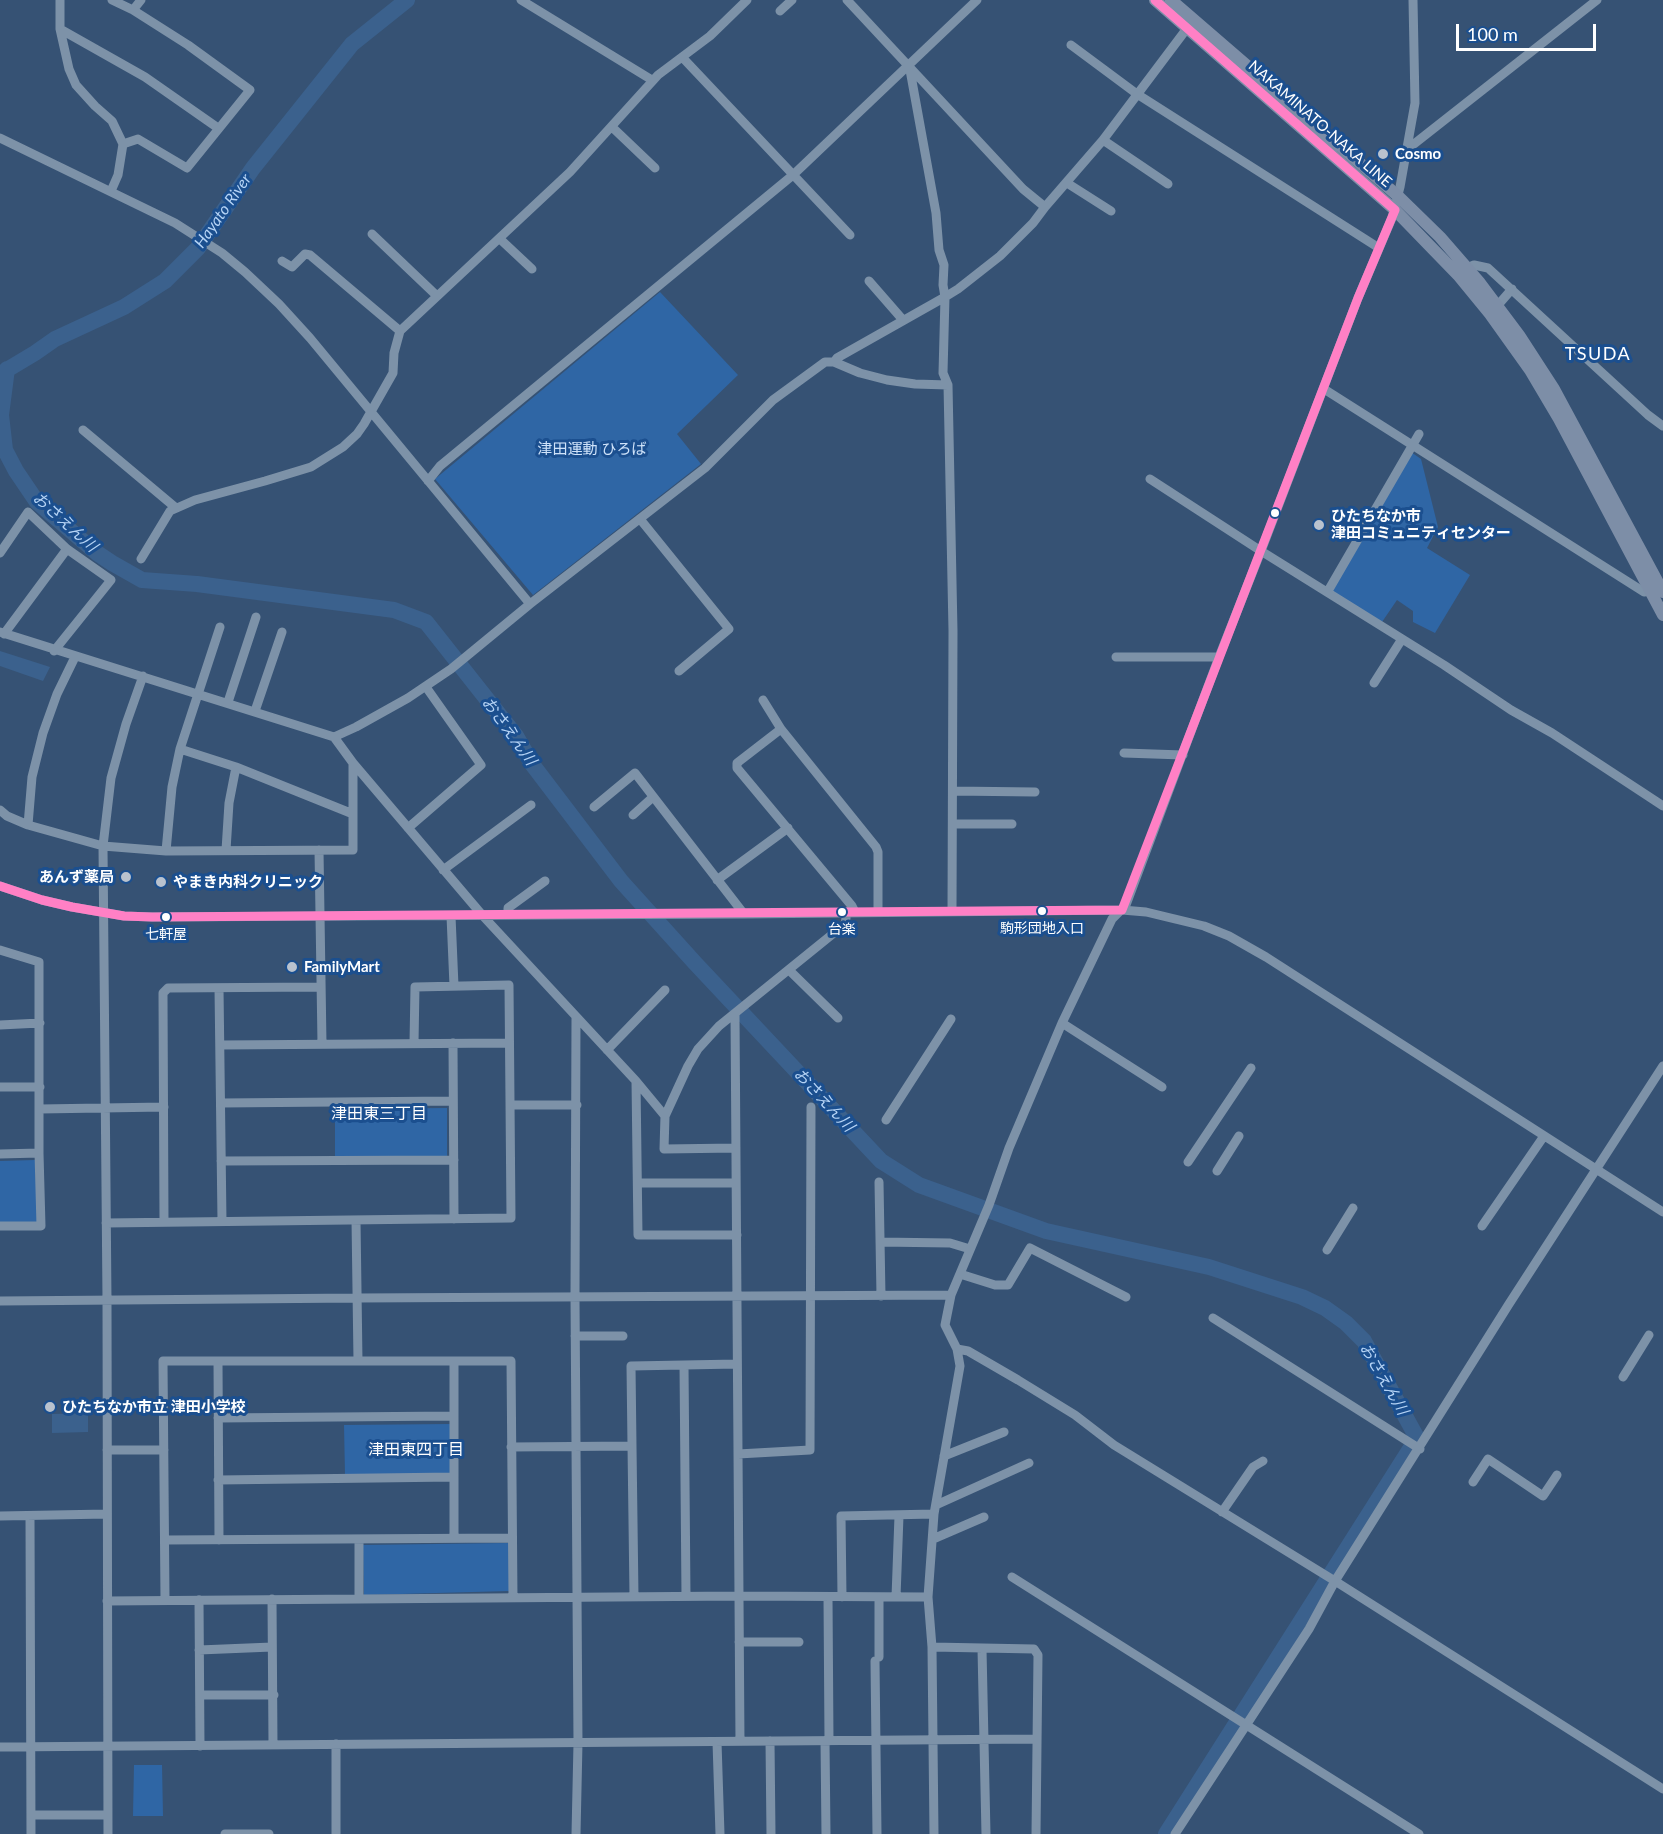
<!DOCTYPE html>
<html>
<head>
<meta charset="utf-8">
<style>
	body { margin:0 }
	#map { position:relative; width:1663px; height:1834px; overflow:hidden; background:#365274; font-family:Lato,sans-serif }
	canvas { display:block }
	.scale { position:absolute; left:1456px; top:24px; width:140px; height:27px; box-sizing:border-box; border:3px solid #fff; border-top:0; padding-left:8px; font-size:18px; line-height:21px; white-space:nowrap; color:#fff; -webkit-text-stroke:4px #1b4f8f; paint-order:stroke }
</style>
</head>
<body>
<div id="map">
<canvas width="1663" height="1834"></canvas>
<div class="scale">100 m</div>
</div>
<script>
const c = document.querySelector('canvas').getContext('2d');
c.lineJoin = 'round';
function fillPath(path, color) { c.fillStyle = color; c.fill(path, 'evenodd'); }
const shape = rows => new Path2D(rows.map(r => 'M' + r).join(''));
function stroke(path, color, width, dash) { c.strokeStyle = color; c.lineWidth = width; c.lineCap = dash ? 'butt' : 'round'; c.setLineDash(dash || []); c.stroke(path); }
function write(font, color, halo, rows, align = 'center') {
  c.font = font + ' Lato,"Noto Sans JP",sans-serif'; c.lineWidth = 6; c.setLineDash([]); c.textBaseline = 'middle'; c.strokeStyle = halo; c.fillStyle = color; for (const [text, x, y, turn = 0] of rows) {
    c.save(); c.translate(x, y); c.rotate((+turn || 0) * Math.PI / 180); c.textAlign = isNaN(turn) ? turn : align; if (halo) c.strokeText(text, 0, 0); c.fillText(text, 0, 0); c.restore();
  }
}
const green = shape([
	[660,292,738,375,677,434,701,464,533,595,435,479],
	[1411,452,1421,459,1438,527,1427,548,1470,575,1435,633,1413,622,1413,611,1397,600,1382,622,1331,592],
	[447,1108,447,1156,335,1156,335,1109],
	[35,1160,38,1222,0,1223,0,1161],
	[451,1424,451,1474,345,1475,344,1425],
	[510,1543,509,1591,364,1595,363,1545],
	[134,1765,162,1765,163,1816,133,1816]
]);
const water = shape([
	[0,651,50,667,43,681,0,666],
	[88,1413,88,1432,52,1433,52,1414]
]);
const river = shape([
	[7,369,1,415,5,450,16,471,37,502,97,553,112,563,142,580,197,584,394,610,426,622,516,736,532,764,621,881,695,963,881,1161,919,1185,1046,1231,1209,1267,1302,1297,1325,1308,1346,1323,1364,1341,1416,1436,1412,1446,1166,1834],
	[0,374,35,353,55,339,124,307,165,281,198,248,253,168,352,44,407,0]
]);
const minor = shape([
	[60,0,60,29,69,69,76,85,95,106,112,121,123,144,118,175,111,191],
	[112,0,133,10,188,45,250,90,187,168,138,139,123,144],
	[521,0,652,80],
	[847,0,1023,189,1045,207],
	[133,10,141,0],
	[780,11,792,0],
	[60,29,145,77,218,128],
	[1071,45,1137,94,1379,248],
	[682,57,850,235],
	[612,127,655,168],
	[0,138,175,223,222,253,245,272,279,304,310,338,530,604],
	[1103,140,1168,184],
	[1408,145,1414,144,1597,0],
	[1067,183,1111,211],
	[372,234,436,295],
	[500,239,532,269],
	[282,261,292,267,305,254,310,255,400,331],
	[1467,268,1474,265,1488,268,1648,415,1663,426],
	[869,281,903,320],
	[1498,305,1512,289],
	[834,362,837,358,945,297,943,285,944,265,939,250,936,213,910,70],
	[948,385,943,373,945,297,958,289,1000,256,1033,223,1045,207,1103,140,1191,23],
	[1324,389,1644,592,1650,591],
	[83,430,176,508],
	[1150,479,1261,551,1444,665,1511,710,1552,733,1663,806],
	[428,481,440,466,793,175,977,0],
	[640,519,729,629,679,671],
	[0,553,28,512,67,549,111,580,54,651],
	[141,559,170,511,195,500,265,481,311,467,343,447,357,434,364,424,393,373,394,353,400,331,570,172,658,75,710,36,747,0],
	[1328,591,1419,434],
	[0,632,334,737,353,763,483,916,636,1081,665,1116],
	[4,634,67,549],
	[1116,657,1219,657],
	[1374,683,1402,639],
	[763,700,781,729,876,847,878,852,878,911],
	[228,702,256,617],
	[255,711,282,632],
	[781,729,737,763,737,768,852,906,855,912],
	[334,737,356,727,408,698,451,669,530,604,705,468,773,400,825,362,834,362,860,373,887,380,915,384,948,385,953,631,952,911],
	[180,749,236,767,353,814],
	[1124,753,1183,755],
	[953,791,1035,792],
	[594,807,635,773,744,914],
	[0,810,7,816,28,825,103,846,166,851,353,850,353,763],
	[633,815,653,797],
	[954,824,1012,824],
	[28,825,32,777,43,733,57,694,75,657],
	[408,828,481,765,426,687],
	[226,850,229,803,236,767],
	[319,850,322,1044],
	[166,851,172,787,180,749,220,627],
	[443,870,531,805],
	[717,880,788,828],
	[0,886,42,900,72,907,124,916,152,917,744,914,1122,910,1146,912,1204,926,1229,936,1266,957,1663,1212],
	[508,915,508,908,545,881],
	[451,916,454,986],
	[0,950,39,962,39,1153,41,1226,0,1226],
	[789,970,838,1018],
	[219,988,222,1221],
	[735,1014,740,1741],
	[1062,1023,1162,1087],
	[0,1025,40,1023],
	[453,1043,454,1219],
	[220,1045,509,1043],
	[607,1050,665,990],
	[636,1081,638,1235,737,1235],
	[0,1087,40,1087],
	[221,1103,453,1101],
	[510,1105,577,1105],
	[40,1109,164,1107],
	[886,1120,951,1019],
	[736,1148,664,1149,665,1116,688,1066,698,1049,719,1026,845,924,847,912],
	[0,1154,39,1153],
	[221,1161,454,1160],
	[1188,1162,1251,1068],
	[1217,1171,1239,1136],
	[879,1182,881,1296],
	[638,1183,736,1183],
	[356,1220,358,1361],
	[164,1222,163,993,168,988,321,987],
	[106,1223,511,1218,509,985,415,987,414,1043],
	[1482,1226,1544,1136],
	[880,1242,950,1243,970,1249],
	[1327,1250,1353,1208],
	[960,1274,995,1285,1008,1285,1030,1248,1126,1297],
	[0,1301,357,1298,951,1295],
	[1213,1318,1420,1449],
	[575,1336,623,1336],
	[957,1349,968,1351,1018,1380,1075,1415,1114,1445,1335,1581,1663,1789],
	[218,1361,219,1540],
	[684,1365,686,1596],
	[1623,1377,1649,1335],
	[218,1418,454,1416],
	[632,1446,634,1597],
	[511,1447,632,1446,631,1366,737,1364],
	[107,1450,164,1450],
	[738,1454,810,1450,811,1107],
	[944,1456,1004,1432],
	[218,1480,454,1477],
	[1473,1482,1488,1459,1543,1496,1557,1475],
	[936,1505,1029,1463],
	[1222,1512,1253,1467,1263,1461],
	[0,1516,107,1514],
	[30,1516,31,1834],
	[454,1538,454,1361],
	[359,1539,359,1599],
	[933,1539,984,1517],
	[165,1540,512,1538],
	[1012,1577,1419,1834],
	[828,1597,829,1741],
	[842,1597,841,1516,934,1514],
	[896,1597,899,1516],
	[272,1599,273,1745],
	[165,1600,163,1361,511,1361,513,1598],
	[199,1600,200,1746],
	[107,1601,739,1596,928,1597],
	[739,1642,799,1642],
	[932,1647,1034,1649,1038,1655,1036,1834],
	[982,1649,986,1834],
	[199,1650,272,1647],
	[879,1657,879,1597],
	[875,1661,877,1834],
	[200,1695,274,1695],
	[770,1741,771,1834],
	[825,1741,826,1834],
	[717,1742,720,1834],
	[336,1744,336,1834],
	[0,1747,1036,1739],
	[31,1815,108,1815],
	[108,1834,107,1300,103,846,111,778,126,724,143,676],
	[225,1834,269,1834],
	[576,1834,578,1743,575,1297,576,1017],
	[934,1834,932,1647,928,1597,934,1514,960,1366,957,1349,945,1325,951,1295,989,1205,1009,1148,1062,1023,1112,919,1126,905,1219,657,1261,551,1358,298,1392,218,1400,187,1415,103,1413,0],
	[1175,1834,1309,1629,1335,1581,1509,1304,1663,1066]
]);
const major = shape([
	[1155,0,1395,210,1458,275,1490,314,1530,370,1559,419,1663,615],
	[1171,0,1398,196,1440,237,1480,283,1519,335,1554,389,1663,592]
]);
const bus1 = shape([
	[0,886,42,900,72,907,124,916,152,917,1122,910,1358,298,1395,210,1155,0]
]);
const markers = [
	[1383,154,6,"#b9c2ce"],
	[1275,513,5,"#fff"],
	[1319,525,6,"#b9c2ce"],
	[126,877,6,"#b9c2ce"],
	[161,882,6,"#b9c2ce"],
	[1042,911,5,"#fff"],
	[842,912,5,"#fff"],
	[166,917,5,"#fff"],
	[292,967,6,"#b9c2ce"],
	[50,1407,6,"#b9c2ce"]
];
const busNames = [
	["駒形団地入口",1042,928],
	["台楽",842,929],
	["七軒屋",166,934]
];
const streetNames = [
	["NAKAMINATO-NAKA LINE",1320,124,41]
];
const poiNames = [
	["Cosmo",1395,154],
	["ひたちなか市",1331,516],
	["津田コミュニティセンター",1331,533],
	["あんず薬局",114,877,"right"],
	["やまき内科クリニック",173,882],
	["FamilyMart",304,967],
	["ひたちなか市立 津田小学校",62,1407]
];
const parkNames = [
	["津田運動 ひろば",592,449]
];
const waterNames = [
	["Hayato River",223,211,-55],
	["おさえん川",65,522,42],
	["おさえん川",509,731,54],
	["おさえん川",824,1100,47],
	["おさえん川",1384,1379,60]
];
const neighbourhoodNames = [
	["津田東三丁目",379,1114],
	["津田東四丁目",416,1450]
];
const quarterNames = [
	["TSUDA",1598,354]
];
fillPath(green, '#2f66a5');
fillPath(water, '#3b618d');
stroke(river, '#3b618d', 16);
stroke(minor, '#7d92a8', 9);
stroke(major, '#7d8ea7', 12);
stroke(bus1, '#ff80c5', 9);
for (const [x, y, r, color] of markers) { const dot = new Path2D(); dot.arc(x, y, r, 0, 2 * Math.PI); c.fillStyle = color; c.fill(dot); stroke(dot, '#1b4f8f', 2); }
write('14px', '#fff', '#1b4f8f', busNames);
write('15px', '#fff', '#1b4f8f', streetNames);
write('bold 15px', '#fff', '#1b4f8f', poiNames, 'left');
write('15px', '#cfe3fa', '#1b4f8f', parkNames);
write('italic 16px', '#b5d3f5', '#1b4f8f', waterNames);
write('16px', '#fff', '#1b4f8f', neighbourhoodNames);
c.letterSpacing = '1.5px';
write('18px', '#fff', '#1b4f8f', quarterNames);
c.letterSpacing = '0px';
</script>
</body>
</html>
